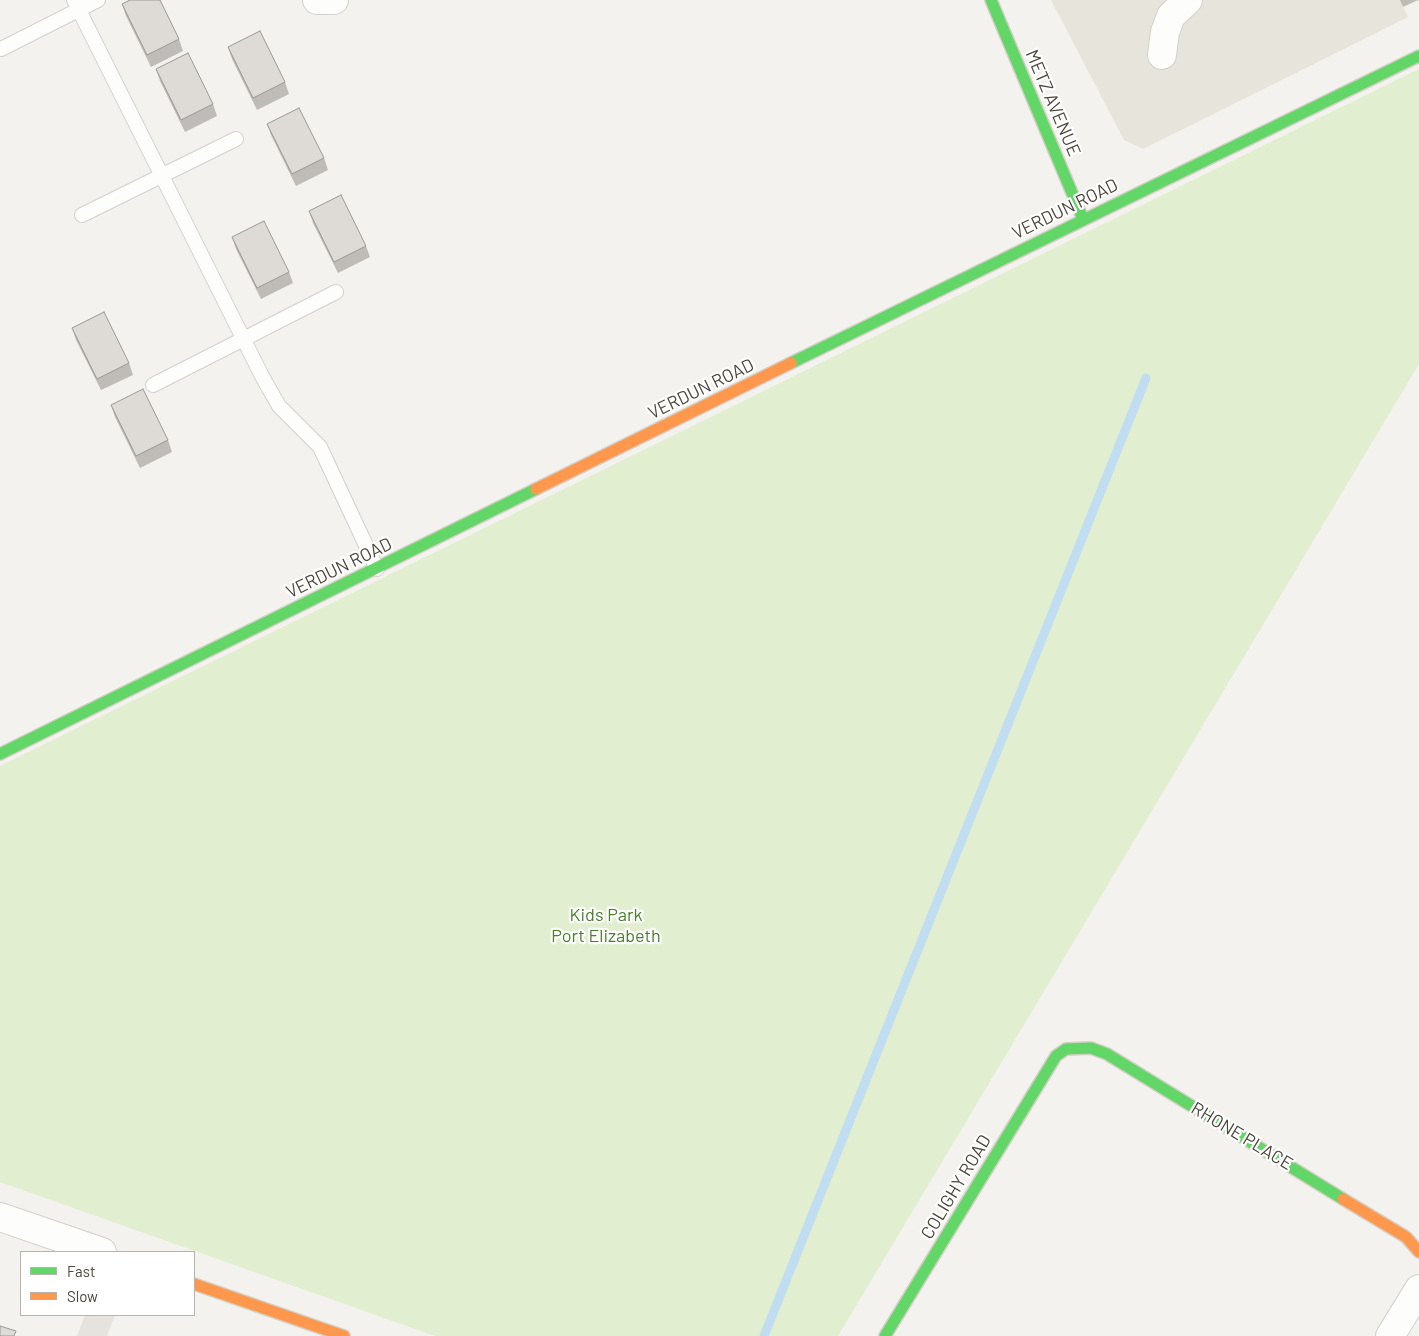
<!DOCTYPE html>
<html>
<head>
<meta charset="utf-8">
<style>
	body { margin:0 }
	#map { position:relative; width:1419px; height:1336px; overflow:hidden; background:#f4f2ee; font-family:Barlow,sans-serif }
	canvas { display:block }
	.legend { position:absolute; left:20px; top:1251px; width:175px; height:65px; box-sizing:border-box; background:#fff; border:1px solid #b7b4b0; margin:0; padding:6px 9px; list-style:none; font-size:15px; color:#4b4439 }
	.legend li { display:flex; align-items:center; gap:10px; height:25px }
	.legend b { width:25px; border:1px solid #b7b4b0 }
</style>
</head>
<body>
<div id="map">
<canvas width="1419" height="1336"></canvas>
<ul class="legend">
<li><b style="height:6px;background:#63d668"></b>Fast</li>
<li><b style="height:6px;background:#ff974d"></b>Slow</li>
</ul>
</div>
<script>
const c = document.querySelector('canvas').getContext('2d');
c.lineJoin = 'round';
function fillPath(path, color) { c.fillStyle = color; c.fill(path, 'evenodd'); }
const shape = rows => new Path2D(rows.map(r => 'M' + r).join(''));
function stroke(path, color, width, dash) { c.strokeStyle = color; c.lineWidth = width; c.lineCap = dash ? 'butt' : 'round'; c.setLineDash(dash || []); c.stroke(path); }
function write(font, color, halo, rows, align = 'center') {
  c.font = font + ' Barlow,sans-serif'; c.lineWidth = 4.5; c.setLineDash([]); c.textBaseline = 'middle'; c.strokeStyle = halo; c.fillStyle = color; for (const [text, x, y, turn = 0] of rows) {
    c.save(); c.translate(x, y); c.rotate((+turn || 0) * Math.PI / 180); c.textAlign = isNaN(turn) ? turn : align; if (halo) c.strokeText(text, 0, 0); c.fillText(text, 0, 0); c.restore();
  }
}
const residential = shape([
	[1051,0,1419,0,1419,3,1417,0,1403,7,1408,17,1143,149,1124,140]
]);
const green = shape([
	[1419,69,1419,364,838,1336,435,1336,0,1182,0,766]
]);
const parking = shape([
	[85,1315,115,1315,107,1336,77,1336]
]);
const stream = shape([
	[764,1336,1146,378]
]);
const lane = shape([
	[74,0,263,378,279,406,320,447,377,569],
	[1,49,98,0],
	[82,215,236,139],
	[153,385,336,292]
]);
const street = shape([
	[317,0,334,0],
	[1162,55,1165,32,1171,16,1188,0],
	[0,1217,102,1252],
	[1390,1336,1419,1289]
]);
const fast = shape([
	[991,0,1083,219],
	[791,363,1419,56],
	[0,754,536,489],
	[885,1336,1056,1056,1066,1049,1091,1048,1107,1054,1343,1199]
]);
const slow = shape([
	[536,489,791,363],
	[1343,1199,1406,1237,1419,1252],
	[194,1284,344,1336]
]);
const wall = shape([
	[1400,0,1418,0,1403,7],
	[122,4,179,39,183,51,151,67,126,16],
	[228,47,285,82,289,94,257,110,232,59],
	[156,69,213,104,217,116,185,132,160,81],
	[267,124,324,158,328,170,296,186,271,135],
	[309,211,366,246,370,257,338,273,313,223],
	[232,237,289,272,293,283,261,299,236,249],
	[72,328,129,363,133,375,101,390,76,340],
	[111,405,168,440,172,452,140,468,115,417]
]);
const building = shape([
	[130,0,160,0,179,39,147,55,122,4,130,0],
	[260,31,285,82,253,98,228,47,260,31],
	[188,53,213,104,181,120,156,69,188,53],
	[299,108,324,158,292,174,267,124,299,108],
	[341,195,366,246,334,262,309,211,341,195],
	[264,221,289,272,257,288,232,237,264,221],
	[104,312,129,363,97,379,72,328,104,312],
	[143,389,168,440,136,456,111,405,143,389],
	[0,1326,16,1331,14,1336,0,1336,0,1326]
]);
const streetNames = [
	["METZ AVENUE",1053,103,67],
	["VERDUN ROAD",1065,209,-26],
	["VERDUN ROAD",701,389,-26],
	["VERDUN ROAD",339,568,-26],
	["RHONE PLACE",1242,1136,31],
	["COLIGHY ROAD",956,1187,-59]
];
const parkNames = [
	["Kids Park",606,915],
	["Port Elizabeth",606,936]
];
fillPath(residential, '#e7e4dc');
fillPath(green, '#e1eecf');
fillPath(parking, '#e6e3df');
stroke(stream, '#c0ddf1', 9);
stroke(lane, '#d2d0cb', 16);
stroke(street, '#d2d0cb', 30);
stroke(fast, '#d3cfc5', 14);
stroke(slow, '#d3cfc5', 14);
stroke(lane, '#fdfdfc', 14);
stroke(street, '#fdfdfc', 28);
stroke(fast, '#63d668', 11);
stroke(slow, '#ff974d', 11);
fillPath(wall, '#bfbcb8');
fillPath(building, '#dedbd6');
stroke(building, '#9b9996', 1);
write('18px', '#4b4439', '#fff', streetNames);
write('18px', '#4a7f2a', '#fff', parkNames);
</script>
</body>
</html>
